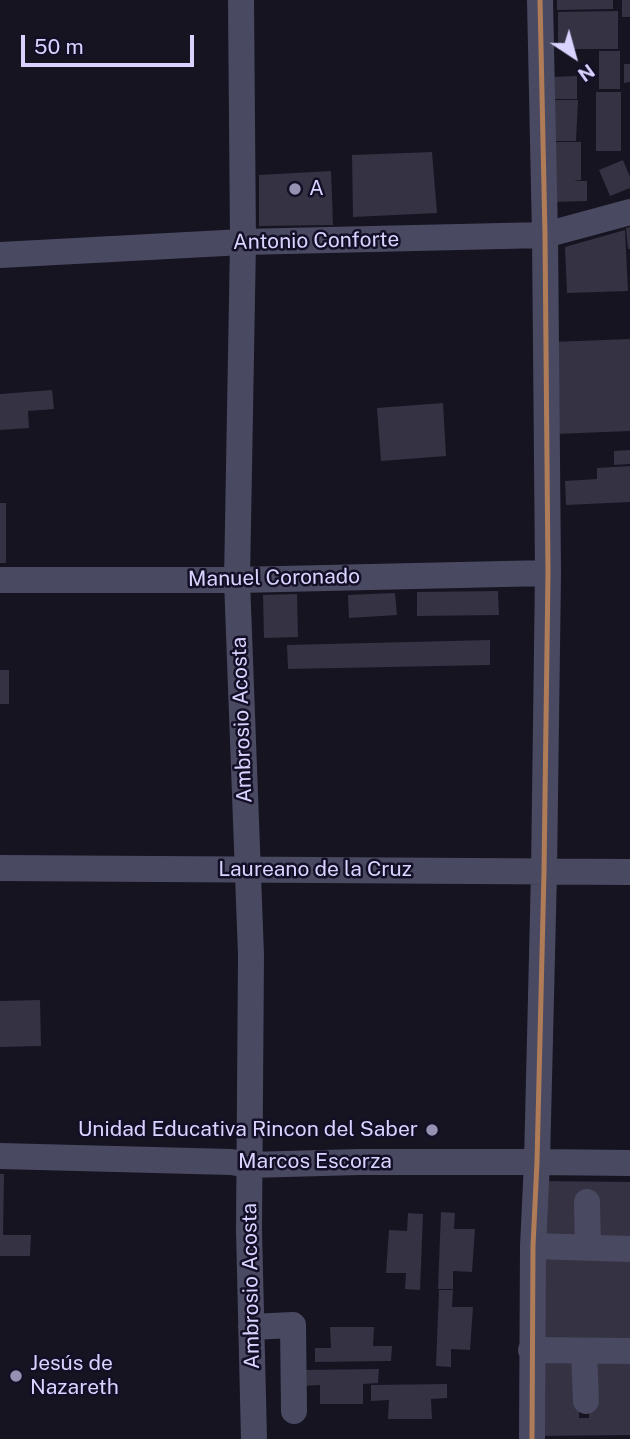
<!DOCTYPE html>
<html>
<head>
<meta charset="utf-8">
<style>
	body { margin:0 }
	#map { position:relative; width:630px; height:1439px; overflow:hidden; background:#161421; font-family:"Public Sans",sans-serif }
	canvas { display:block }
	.north { position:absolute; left:539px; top:21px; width:70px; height:70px; -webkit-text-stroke:5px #130f26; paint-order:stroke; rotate:144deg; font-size:19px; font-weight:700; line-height:28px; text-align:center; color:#d9d4ff }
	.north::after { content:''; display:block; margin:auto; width:24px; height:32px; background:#d9d4ff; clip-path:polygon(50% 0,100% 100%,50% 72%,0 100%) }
	.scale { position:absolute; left:21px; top:35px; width:173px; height:32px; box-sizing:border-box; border:4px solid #d9d4ff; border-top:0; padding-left:9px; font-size:21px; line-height:24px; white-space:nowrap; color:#d9d4ff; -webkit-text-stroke:5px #130f26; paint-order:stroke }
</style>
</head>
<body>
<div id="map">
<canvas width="630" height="1439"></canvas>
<div class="north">N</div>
<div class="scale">50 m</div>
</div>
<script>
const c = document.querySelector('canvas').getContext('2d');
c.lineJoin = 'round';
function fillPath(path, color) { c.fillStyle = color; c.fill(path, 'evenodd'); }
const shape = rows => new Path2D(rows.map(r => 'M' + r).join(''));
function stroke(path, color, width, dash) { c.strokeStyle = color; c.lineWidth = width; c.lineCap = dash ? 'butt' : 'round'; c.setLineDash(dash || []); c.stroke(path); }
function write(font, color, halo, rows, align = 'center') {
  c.font = font + ' "Public Sans",sans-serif'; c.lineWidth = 5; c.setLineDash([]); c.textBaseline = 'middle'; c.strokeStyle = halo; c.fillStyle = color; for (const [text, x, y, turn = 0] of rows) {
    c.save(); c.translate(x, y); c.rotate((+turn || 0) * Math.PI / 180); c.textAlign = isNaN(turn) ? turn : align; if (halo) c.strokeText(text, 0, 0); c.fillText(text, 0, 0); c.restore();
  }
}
const building = shape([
	[557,0,613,0,613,9,557,10],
	[622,0,630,0,630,17,622,17],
	[618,11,618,49,558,49,558,12],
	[599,51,620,51,620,89,599,89],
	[624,64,630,64,630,82,624,83],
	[577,76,577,99,552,99,552,77],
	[596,92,621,92,621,151,596,151],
	[550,100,578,100,576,141,550,141],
	[551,142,581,142,581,180,573,181,587,181,587,201,552,202],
	[432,152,437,213,353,217,352,155],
	[623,160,630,177,630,188,610,196,599,170],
	[331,171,333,225,259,226,259,175],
	[630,227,630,249,628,249,626,228],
	[625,230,628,291,567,293,565,247],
	[630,339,630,431,555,434,552,342],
	[52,390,54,409,28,411,29,428,0,430,0,394],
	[443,403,446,456,381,461,377,408],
	[630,450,630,464,614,465,614,451],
	[630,466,630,502,566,505,565,481,597,479,597,468],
	[0,503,6,503,6,563,0,563],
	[498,591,499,615,417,616,417,592],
	[395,593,397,615,349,618,348,595],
	[297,594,298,637,264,638,263,595],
	[490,640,490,665,288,669,287,645],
	[0,670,9,670,9,704,0,704],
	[40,1000,41,1046,0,1047,0,1001],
	[0,1174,4,1174,3,1235,31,1235,30,1256,0,1256],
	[541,1181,630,1182,630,1243,540,1244],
	[441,1212,455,1213,454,1229,475,1229,472,1272,453,1271,453,1289,438,1289],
	[408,1213,423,1214,420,1290,405,1289,406,1273,386,1273,389,1230,407,1231],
	[536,1255,630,1256,630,1339,534,1338],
	[439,1290,453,1290,452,1307,473,1307,470,1350,451,1349,451,1367,436,1366],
	[330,1327,374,1327,373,1346,392,1346,391,1361,315,1362,315,1348,331,1348],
	[589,1355,630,1355,630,1435,534,1436,534,1356,580,1356,579,1418,589,1418],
	[379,1369,378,1383,363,1384,363,1404,320,1404,320,1385,302,1386,302,1370],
	[447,1384,447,1398,431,1399,432,1419,388,1419,389,1400,371,1401,371,1385]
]);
const minor = shape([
	[241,0,243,242,237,580,251,955,249,1230,254,1439],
	[0,255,243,242,545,235,630,212],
	[0,580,237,580,548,573],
	[0,868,630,872],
	[0,1156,231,1162,249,1165,359,1162,537,1162,630,1163],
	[587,1202,588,1247],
	[533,1246,630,1249],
	[251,1327,293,1325,294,1411],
	[531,1350,630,1351],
	[584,1351,586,1401],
	[532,1439,533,1246,537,1162,544,872,548,573,545,235,540,0]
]);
const bus1 = shape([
	[532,1439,533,1246,537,1162,544,872,548,573,545,235,540,0]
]);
const markers = [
	[295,189,7,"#9591b1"],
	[432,1130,7,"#9591b1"],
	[16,1376,7,"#9591b1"]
];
const poiNames = [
	["A",309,189],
	["Unidad Educativa Rincon del Saber",418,1130,"right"],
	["Jesús de",30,1364],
	["Nazareth",30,1388]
];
const streetNames = [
	["Antonio Conforte",316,241,-1],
	["Manuel Coronado",274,578,-1],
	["Ambrosio Acosta",242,720,-92],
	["Laureano de la Cruz",315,870],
	["Marcos Escorza",315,1162],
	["Ambrosio Acosta",251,1286,-91]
];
fillPath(building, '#343243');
stroke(minor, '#4a4962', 26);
stroke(bus1, '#b07c57', 5);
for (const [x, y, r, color] of markers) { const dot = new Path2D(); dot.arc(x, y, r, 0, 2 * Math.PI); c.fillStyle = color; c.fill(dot); stroke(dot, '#130f26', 2.5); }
write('21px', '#d9d4ff', '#130f26', poiNames, 'left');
write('21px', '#d9d4ff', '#130f26', streetNames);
</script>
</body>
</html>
